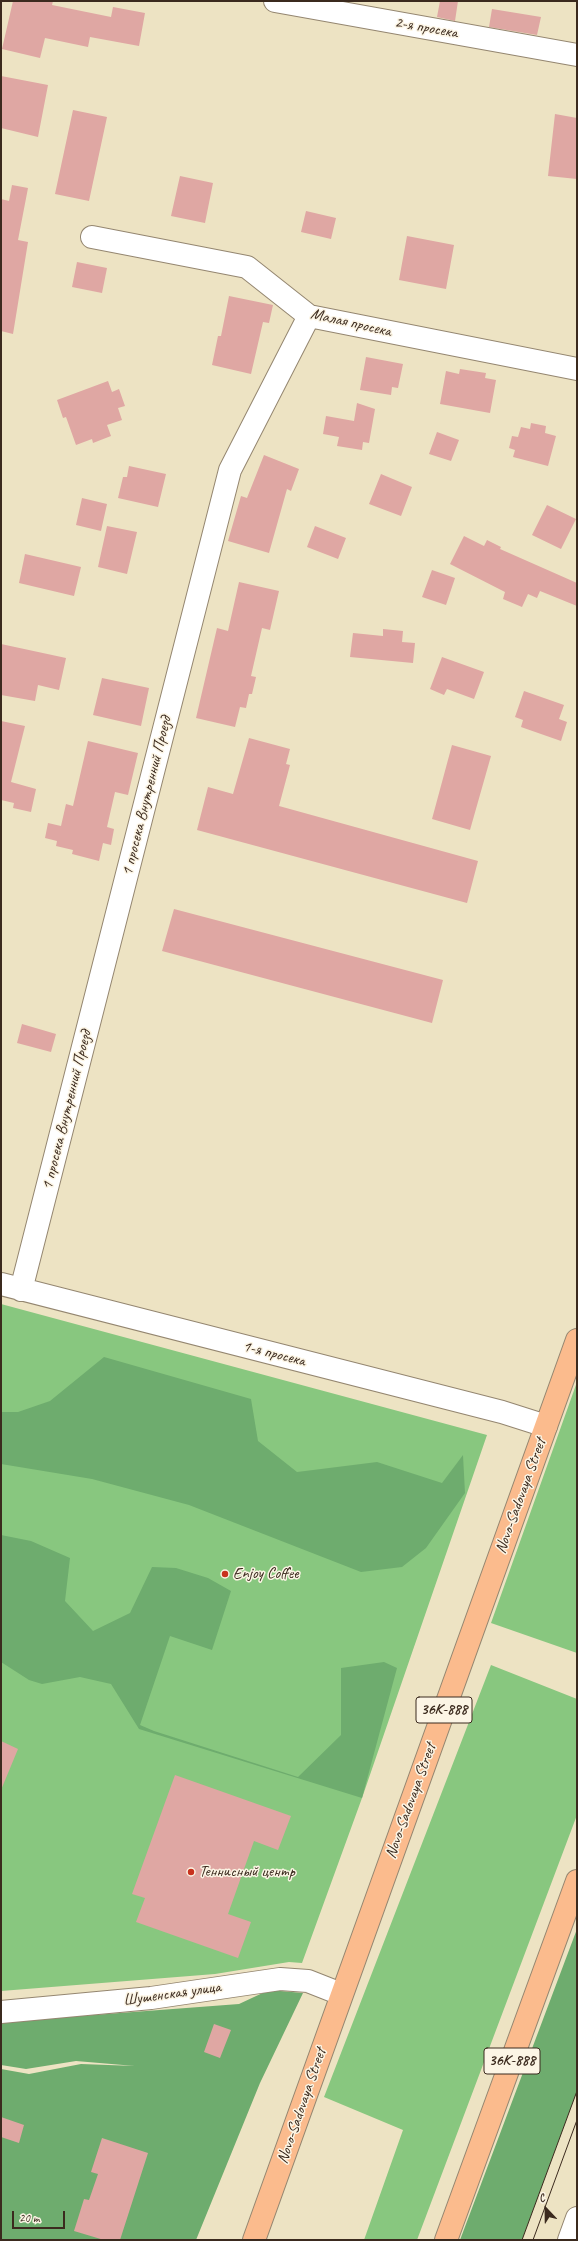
<!DOCTYPE html>
<html>
<head>
<meta charset="utf-8">
<style>
	body { margin:0 }
	#map { position:relative; width:578px; height:2241px; overflow:hidden; background:#ede3c3; font-family:Caveat,sans-serif }
	canvas { display:block }
	.frame { position:absolute; inset:0; border:2px solid #3b2a1e; pointer-events:none }
	.north { position:absolute; left:526px; top:2189px; width:40px; height:40px; -webkit-text-stroke:3px #fcf5e5; paint-order:stroke; rotate:338deg; font-size:11px; font-weight:700; line-height:16px; text-align:center; color:#3b2a1e }
	.north::after { content:''; display:block; margin:auto; width:14px; height:18px; background:#3b2a1e; clip-path:polygon(50% 0,100% 100%,50% 72%,0 100%) }
	.scale { position:absolute; left:12px; top:2211px; width:53px; height:18px; box-sizing:border-box; border:2px solid #3b2a1e; border-top:0; padding-left:5px; font-size:12px; line-height:14px; white-space:nowrap; color:#3b2a1e; -webkit-text-stroke:3px #fcf5e5; paint-order:stroke }
</style>
</head>
<body>
<div id="map">
<canvas width="578" height="2241"></canvas>
<div class="frame"></div>
<div class="north">С</div>
<div class="scale">20 m</div>
</div>
<script>
const c = document.querySelector('canvas').getContext('2d');
c.lineJoin = 'round';
function fillPath(path, color) { c.fillStyle = color; c.fill(path, 'evenodd'); }
const shape = rows => new Path2D(rows.map(r => 'M' + r).join(''));
function stroke(path, color, width, dash) { c.strokeStyle = color; c.lineWidth = width; c.lineCap = dash ? 'butt' : 'round'; c.setLineDash(dash || []); c.stroke(path); }
function write(font, color, halo, rows, align = 'center') {
  c.font = font + ' Caveat,sans-serif'; c.lineWidth = 3; c.setLineDash([]); c.textBaseline = 'middle'; c.strokeStyle = halo; c.fillStyle = color; for (const [text, x, y, turn = 0] of rows) {
    c.save(); c.translate(x, y); c.rotate((+turn || 0) * Math.PI / 180); c.textAlign = isNaN(turn) ? turn : align; if (halo) c.strokeText(text, 0, 0); c.fillText(text, 0, 0); c.restore();
  }
}
const green = shape([
	[1,1304,487,1435,362,1798,302,1963,289,1962,215,1974,1,1991],
	[577,1382,577,1653,491,1623],
	[491,1665,577,1699,577,1815,417,2240,364,2240,403,2130,324,2097]
]);
const forest = shape([
	[104,1357,251,1399,258,1441,297,1472,377,1462,442,1483,463,1455,465,1493,426,1548,402,1567,361,1572,189,1505,92,1479,1,1464,1,1412,18,1412,50,1401],
	[1,1535,31,1541,70,1558,65,1601,93,1631,130,1613,152,1567,176,1568,208,1578,231,1591,212,1650,170,1636,140,1725,154,1731,298,1777,341,1735,341,1668,384,1662,397,1668,362,1798,139,1729,111,1684,80,1677,42,1684,29,1680,1,1662],
	[577,1929,577,2091,522,2240,460,2240],
	[269,1990,303,1993,260,2083,196,2240,1,2240,1,2069,29,2074,81,2064,135,2066,76,2061,26,2069,1,2065,1,2022,239,2004]
]);
const building = shape([
	[13,1,53,1,52,5,111,17,113,7,145,13,139,46,90,37,88,47,45,38,40,58,2,49],
	[440,1,458,1,455,21,437,17],
	[492,9,541,17,537,35,489,27],
	[1,76,48,85,38,137,1,128],
	[73,110,107,117,89,201,55,194],
	[555,114,577,118,577,179,548,176],
	[180,176,213,183,205,223,171,216],
	[12,185,28,188,18,240,28,242,13,334,1,331,1,199,9,201],
	[306,211,336,218,331,239,301,232],
	[407,236,454,245,446,289,399,280],
	[77,262,107,268,102,293,72,287],
	[229,296,273,305,269,323,263,322,251,374,212,365,218,336,221,336],
	[366,357,403,364,398,388,392,387,391,395,360,390],
	[460,369,486,373,485,378,496,380,490,413,440,404,446,371,459,374],
	[108,381,112,392,119,389,125,406,118,408,122,420,107,425,111,436,93,443,92,439,76,445,66,417,63,418,57,400],
	[357,403,375,409,369,443,363,442,362,450,337,446,339,437,323,434,326,416,354,421],
	[531,423,546,426,545,433,556,436,548,466,513,457,515,450,509,448,512,436,518,437,521,427,530,429],
	[437,432,459,440,451,461,429,454],
	[264,455,299,469,291,491,287,489,269,553,228,541,241,496,247,498],
	[129,466,166,474,158,507,118,498,123,477,127,477],
	[381,474,412,487,401,516,369,504],
	[82,498,107,504,101,531,76,525],
	[547,505,576,519,561,549,532,535],
	[107,526,137,532,127,574,98,567],
	[315,526,346,538,338,559,307,547],
	[464,536,484,546,487,540,501,547,500,549,577,583,577,606,540,591,537,598,528,594,522,607,503,599,505,592,450,564],
	[25,554,81,567,74,596,19,583],
	[432,570,455,578,446,605,422,597],
	[239,582,279,591,270,630,262,628,251,676,256,677,252,694,249,694,246,708,240,707,235,727,196,718,217,628,228,631],
	[383,629,403,631,402,642,415,643,413,663,350,657,353,633,383,636],
	[1,644,66,658,59,690,38,685,35,701,1,695],
	[442,657,484,672,474,699,447,689,444,695,430,689],
	[102,678,149,688,141,726,93,715],
	[524,691,564,705,559,719,567,722,561,741,521,727,523,720,515,717],
	[1,721,25,726,11,782,36,789,31,812,13,808,14,803,1,800],
	[249,738,290,749,286,764,290,765,279,806,478,861,467,903,197,830,208,787,233,794],
	[88,741,138,753,128,795,115,792,107,827,114,829,111,845,103,843,99,861,72,854,73,850,56,846,57,841,45,838,48,823,61,826,66,804,73,806],
	[452,745,491,756,470,830,432,819],
	[174,909,443,980,432,1023,162,951],
	[22,1024,56,1034,51,1052,17,1043],
	[1,1741,18,1749,1,1790],
	[175,1775,291,1816,278,1850,254,1841,228,1914,251,1922,238,1958,136,1922,145,1898,132,1894],
	[214,2024,231,2030,220,2058,204,2052],
	[1,2117,24,2125,19,2143,1,2137],
	[102,2138,148,2153,120,2240,104,2240,74,2231,84,2199,89,2200,98,2174,91,2172]
]);
const minor = shape([
	[275,1,577,55],
	[92,237,247,267,309,316,577,369],
	[1,1284,502,1412,546,1426],
	[21,1290,230,470,309,316],
	[1,2012,151,1998,280,1979,308,1981,341,1994],
	[569,2240,577,2218]
]);
const major = shape([
	[254,2240,577,1340],
	[446,2240,577,1881]
]);
const tram = shape([
	[522,2240,577,2091],
	[533,2240,577,2120]
]);
const markers = [
	[225,1574,4,"#c8321e"],
	[191,1872,4,"#c8321e"]
];
const shields = [
	[444,1710,56],
	[512,2061,56]
];
const shieldNames = [
	["36К-888",444,1710],
	["36К-888",512,2061]
];
const streetNames = [
	["2-я просека",426,28,10],
	["Малая просека",351,323,13],
	["1 просека Внутренний Проезд",147,796,-76],
	["1 просека Внутренний Проезд",67,1110,-76],
	["1-я просека",274,1354,14],
	["Novo-Sadovaya Street",521,1496,-70],
	["Novo-Sadovaya Street",411,1801,-70],
	["Шушенская улица",172,1994,-8],
	["Novo-Sadovaya Street",302,2106,-71]
];
const poiNames = [
	["Enjoy Coffee",233,1574],
	["Теннисный центр",199,1872]
];
fillPath(green, '#88c77f');
fillPath(forest, '#6eac6e');
fillPath(building, '#dfa7a3');
stroke(minor, '#948670', 24);
stroke(major, '#948670', 24);
stroke(minor, '#fff', 22);
stroke(major, '#fbbb8d', 22);
stroke(tram, '#3b2a1e', 1);
for (const [x, y, r, color] of markers) { const dot = new Path2D(); dot.arc(x, y, r, 0, 2 * Math.PI); c.fillStyle = color; c.fill(dot); stroke(dot, '#fcf5e5', 1.5); }
for (const [x, y, w] of shields) { const box = new Path2D(); box.roundRect(x - w / 2, y - 13, w, 26, 3); c.fillStyle = '#fcf5e5'; c.fill(box); stroke(box, '#3b2a1e', 1); }
write('bold 15px', '#3b2a1e', null, shieldNames);
write('16px', '#3b2a1e', '#fcf5e5', streetNames);
write('16px', '#3b2a1e', '#fcf5e5', poiNames, 'left');
</script>
</body>
</html>
